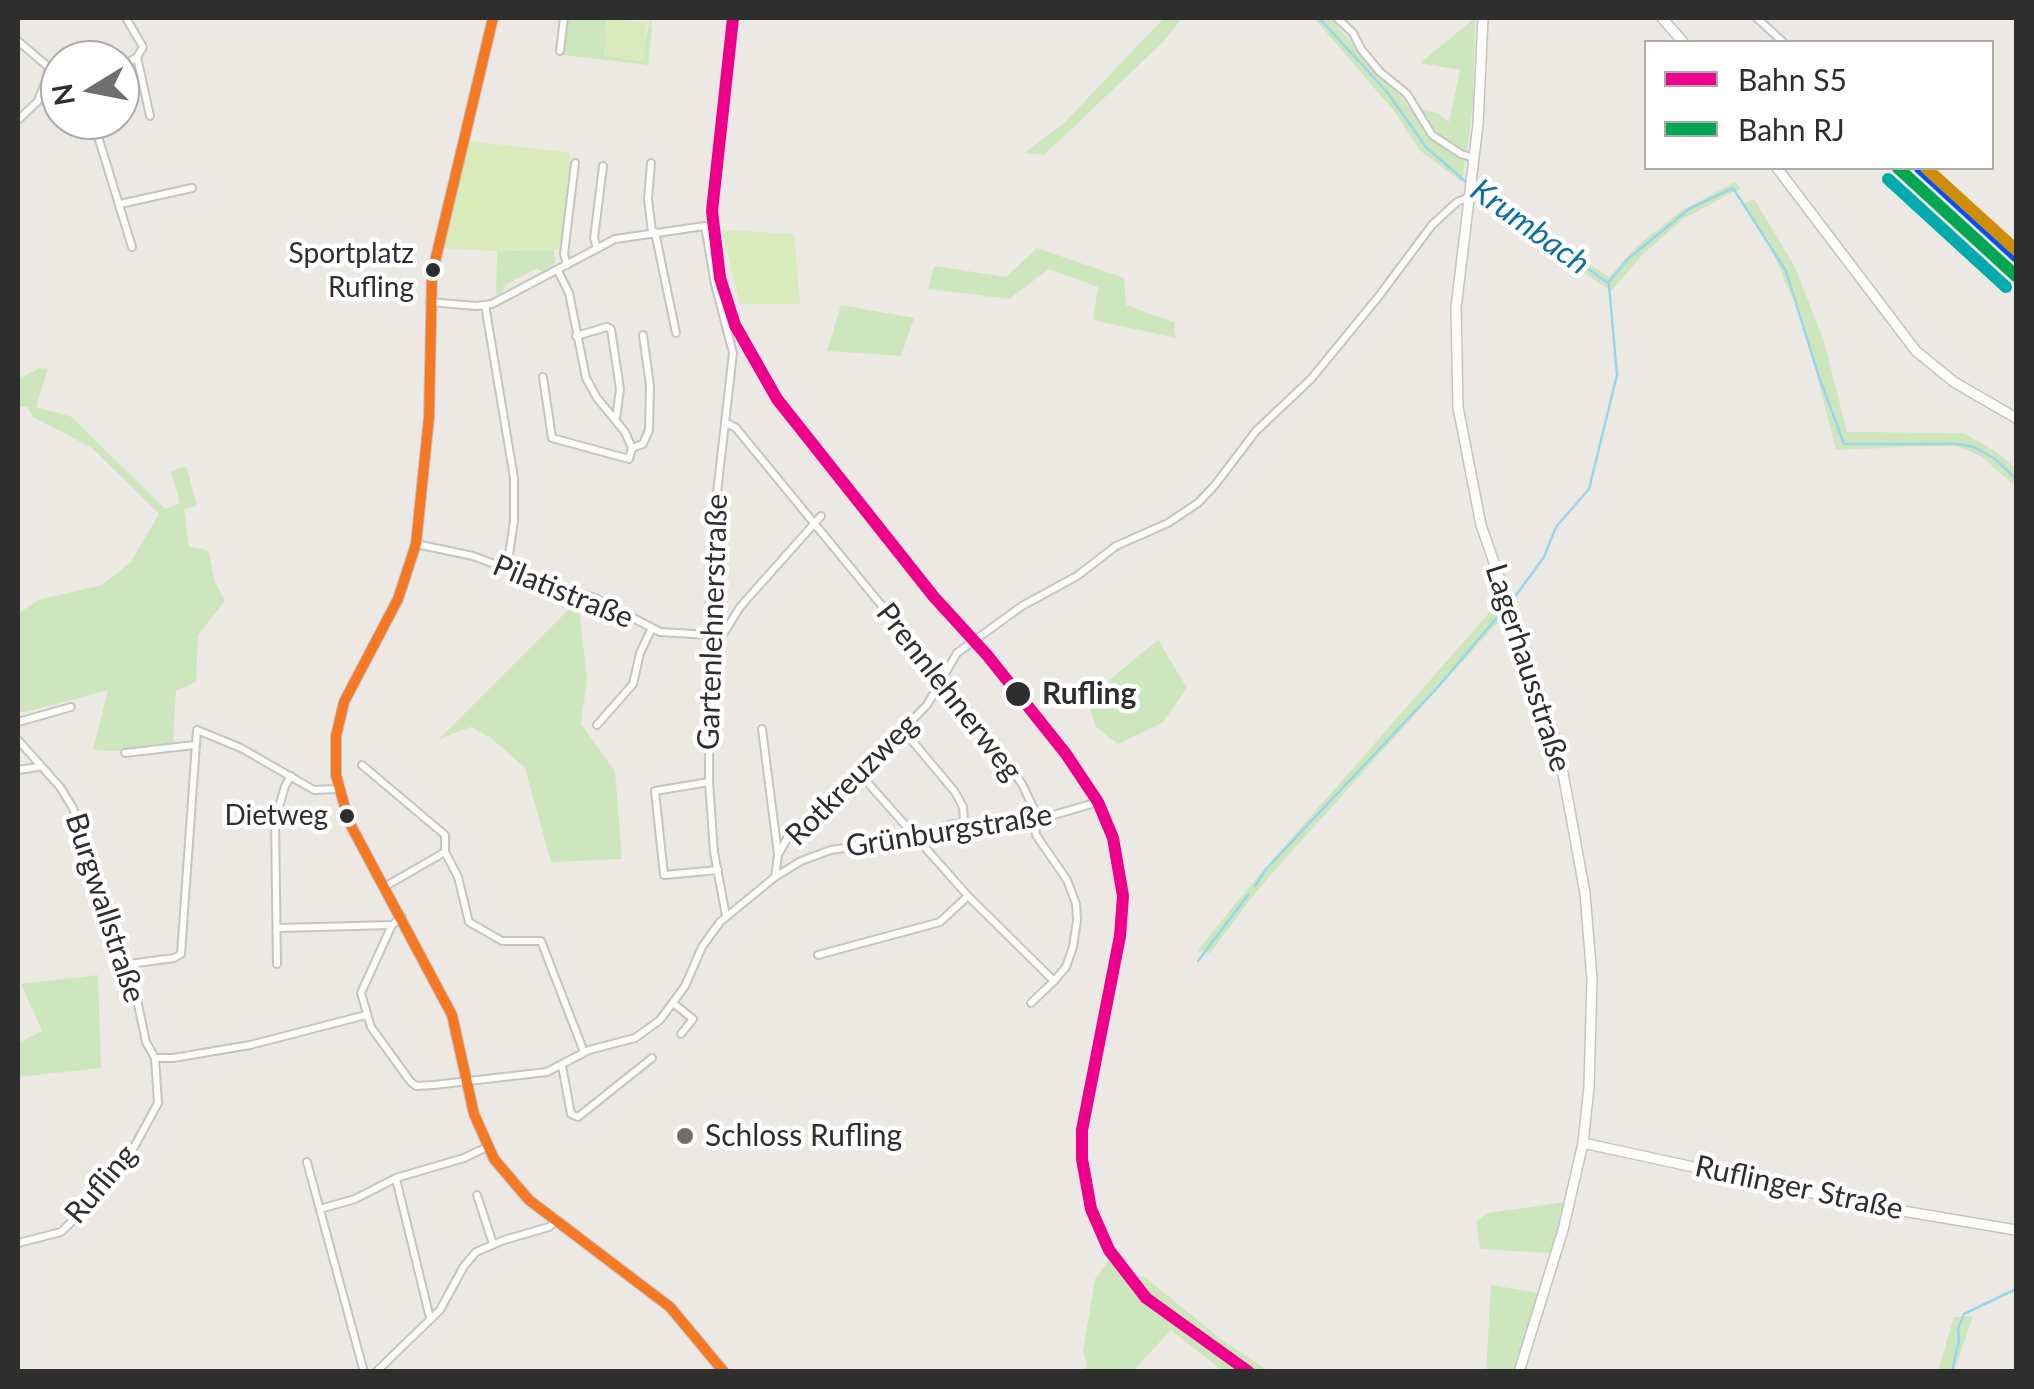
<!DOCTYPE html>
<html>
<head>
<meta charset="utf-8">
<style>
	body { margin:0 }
	#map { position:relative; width:2034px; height:1389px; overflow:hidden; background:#ece8e4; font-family:Lato,sans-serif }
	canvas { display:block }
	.frame { position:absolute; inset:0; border:20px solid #2e2e2e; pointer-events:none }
	.legend { position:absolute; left:1644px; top:40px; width:350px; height:130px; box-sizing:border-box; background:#fff; border:2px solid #ababab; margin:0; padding:12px 18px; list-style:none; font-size:30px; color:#2e2e2e }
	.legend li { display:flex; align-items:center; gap:20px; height:50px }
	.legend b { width:50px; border:2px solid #ababab }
	.north { position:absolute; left:40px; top:40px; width:100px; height:100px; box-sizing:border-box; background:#fff; border:2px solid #ababab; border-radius:50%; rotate:260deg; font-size:28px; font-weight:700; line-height:40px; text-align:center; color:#2e2e2e }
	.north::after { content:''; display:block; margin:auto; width:35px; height:45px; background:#706f6e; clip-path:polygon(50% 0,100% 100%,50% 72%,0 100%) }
</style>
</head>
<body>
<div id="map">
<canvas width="2034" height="1389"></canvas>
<div class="frame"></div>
<ul class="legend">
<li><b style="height:12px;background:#ec008c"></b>Bahn S5</li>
<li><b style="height:12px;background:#00a651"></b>Bahn RJ</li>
</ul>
<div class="north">N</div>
</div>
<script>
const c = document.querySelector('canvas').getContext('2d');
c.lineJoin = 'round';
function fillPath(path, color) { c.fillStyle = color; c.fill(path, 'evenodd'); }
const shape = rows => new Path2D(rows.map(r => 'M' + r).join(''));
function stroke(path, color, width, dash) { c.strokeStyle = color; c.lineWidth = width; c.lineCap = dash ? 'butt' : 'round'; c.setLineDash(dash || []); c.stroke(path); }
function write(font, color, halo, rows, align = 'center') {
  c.font = font + ' Lato,sans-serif'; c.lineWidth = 9; c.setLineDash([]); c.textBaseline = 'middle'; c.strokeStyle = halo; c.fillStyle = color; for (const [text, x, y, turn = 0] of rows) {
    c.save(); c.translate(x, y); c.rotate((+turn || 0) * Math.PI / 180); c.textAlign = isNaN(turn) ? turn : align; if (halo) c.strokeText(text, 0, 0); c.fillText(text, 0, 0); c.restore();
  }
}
const green = shape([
	[568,18,607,18,604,56,642,61,650,18,652,28,648,65,563,55],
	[1164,18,1182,18,1163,42,1044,155,1024,153,1064,123],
	[1314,18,1329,18,1402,98,1426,132,1439,145,1465,161,1462,182,1419,150,1395,112],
	[1475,18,1473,104,1467,151,1464,152,1437,133,1420,109,1438,113,1449,122,1460,70,1420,63],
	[1476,180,1523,220,1609,277,1637,246,1681,211,1735,182,1741,188,1683,219,1643,254,1611,291,1486,206,1473,202],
	[1754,199,1794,265,1824,341,1847,432,1963,433,1997,452,2016,469,2016,487,1981,456,1954,445,1836,450,1805,328,1774,255,1743,204],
	[1037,248,1124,278,1126,305,1174,322,1176,338,1093,320,1098,287,1049,269,1009,299,928,289,934,266,1006,277],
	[554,250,555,263,543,272,536,269,505,285,502,294,496,294,497,251],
	[841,305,914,318,901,356,827,351],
	[40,368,48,369,36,407,72,417,165,509,180,503,171,472,186,466,197,505,184,510,189,546,209,551,214,580,225,601,198,635,196,682,176,691,173,742,115,751,93,750,108,690,26,712,18,712,18,614,38,600,102,585,131,562,159,514,92,448,33,417,27,407,18,407,18,379],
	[1502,598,1507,612,1260,887,1210,953,1197,951,1254,881],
	[578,600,587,679,581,724,615,772,622,859,551,862,525,768,491,738,471,727,439,739],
	[1158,640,1187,688,1162,723,1118,744,1096,727,1089,706,1115,675],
	[98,975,101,1068,18,1077,18,1043,42,1031,21,984],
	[1565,1202,1552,1253,1480,1249,1476,1221,1488,1213],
	[1110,1259,1140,1299,1244,1371,1223,1371,1171,1330,1133,1371,1084,1371,1087,1363,1083,1351,1095,1279],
	[1130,1275,1146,1278,1222,1340,1269,1371,1255,1371,1208,1340,1148,1294],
	[1491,1285,1540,1293,1516,1371,1486,1372],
	[1973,1316,1954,1371,1938,1371,1954,1317]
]);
const pitch = shape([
	[608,18,647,23,643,61,604,56],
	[470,141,570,153,562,249,493,251,442,248],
	[722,230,794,234,800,304,740,304]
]);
const stream = shape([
	[1319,18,1387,92,1426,147,1467,183],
	[1473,188,1608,283,1629,258,1689,209,1733,188,1786,271,1819,377,1844,444,1958,444,1974,447,1995,459,2016,479],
	[1511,602,1544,557,1556,527,1589,489,1617,375,1609,285],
	[1255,886,1267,868,1437,688,1505,608],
	[1198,961,1248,895],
	[120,1164,129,1150],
	[1952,1372,1959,1340,1958,1329,1964,1314,2016,1289]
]);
const street = shape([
	[1337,18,1353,33,1361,49,1380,72,1407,94,1432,135,1461,154,1474,158],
	[1757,18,1783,42],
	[18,41,60,77],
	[560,51,564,18],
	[137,57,150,116],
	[120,68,137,57,143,47,126,18],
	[18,120,38,101,50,70],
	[93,120,132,247],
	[651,163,648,199,652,232],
	[1920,168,2016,257],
	[120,204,192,188],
	[655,232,676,333],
	[597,248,594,238,603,166],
	[567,265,564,254,575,163],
	[430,302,476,306,492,304,615,239,705,226,715,284,733,353,710,554,709,782,714,852,726,916],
	[485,305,514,478,514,521,507,568],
	[576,336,607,327,611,329,620,389,616,419],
	[543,377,552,438,629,459,632,448,625,432,597,398,586,378,569,293,558,271],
	[725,422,736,428,969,712,1022,784,1033,807,1036,835,1067,880,1076,904,1077,920,1073,947,1066,967,1054,981],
	[632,448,643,444,649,430,650,386,643,335],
	[416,544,473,556,550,585,595,598,660,632,710,635],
	[710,640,724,633,740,607,821,516],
	[18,722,71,707],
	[597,725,633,684,640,653,652,628],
	[762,729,778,854],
	[904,731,955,792,963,807,964,823],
	[18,740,60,787,73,808,117,953,136,995,146,1042,155,1058],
	[125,753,194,745],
	[362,765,445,835,445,852],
	[18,770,38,767],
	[860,774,968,896,1054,981,1031,1003],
	[709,782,655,791,664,875,718,870],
	[775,877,778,855,789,835,858,775,927,705,957,653,1022,606,1077,576,1116,546,1168,523,1198,503,1215,485,1256,431,1311,379,1379,296,1432,225,1457,202,1469,197],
	[386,886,445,852,458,877,469,922,502,941,541,941,584,1052],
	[392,925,361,993,371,1027,410,1081,416,1086,434,1085,547,1072,589,1050,635,1038,660,1020,685,986,702,947,720,922,775,877,801,861,831,850,893,841,952,824,1033,821,1098,802],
	[278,928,392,925,402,917],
	[818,955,940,922,968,896],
	[277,964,275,821,285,786,291,776],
	[122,965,174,958,181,954,197,730,241,748,314,790,338,789],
	[673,1003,693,1019,681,1034],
	[562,1066,571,1114,578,1117,652,1058],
	[307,1162,364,1372],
	[396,1179,430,1318],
	[477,1195,493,1244],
	[320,1209,355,1199,396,1178,464,1158,487,1147],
	[18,1243,61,1232,94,1200,126,1162,158,1103,155,1058,173,1058,250,1045,366,1015],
	[376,1372,440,1310,464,1266,476,1252,504,1240,549,1227,556,1221]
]);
const secondary = shape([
	[493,18,432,274,429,417,416,544,398,599,344,702,336,736,336,775,349,822,452,1015,474,1114,494,1159,529,1200,670,1307,724,1372],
	[1483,18,1478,124,1456,308,1458,407,1481,525,1558,746,1585,893,1592,979,1589,1087,1583,1143,1563,1230,1519,1372],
	[1662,18,1683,42],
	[1777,168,1916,351,1954,382,2016,418],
	[1583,1143,1873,1206,2016,1230]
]);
const bus1 = shape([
	[493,18,432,274,429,417,416,544,398,599,344,702,336,736,336,775,349,822,452,1015,474,1114,494,1159,529,1200,670,1307,724,1372]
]);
const rail1 = shape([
	[733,18,712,211,720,278,735,325,777,399,934,597,987,655,1066,754,1098,802,1113,838,1123,896,1120,936,1082,1130,1082,1159,1091,1209,1109,1250,1146,1298,1249,1372]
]);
const rail2 = shape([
	[1898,168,2016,276]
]);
const rail3 = shape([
	[1888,179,2006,287]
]);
const rail4 = shape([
	[1920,168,2016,256]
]);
const rail5 = shape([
	[1926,168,2016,250]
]);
const markers = [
	[433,270,9,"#2e2e2e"],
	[1018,694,14,"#2e2e2e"],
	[347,816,9,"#2e2e2e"],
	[685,1136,10,"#706f6e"]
];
const busNames = [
	["Sportplatz",414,254],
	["Rufling",414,288],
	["Dietweg",328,816]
];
const streetNames = [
	["Pilatistraße",563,592,22],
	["Gartenlehnerstraße",713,622,-88],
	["Lagerhausstraße",1528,668,72],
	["Prennlehnerweg",949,692,52],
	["Rotkreuzweg",852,780,-45],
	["Grünburgstraße",949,831,-9],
	["Burgwallstraße",105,908,72],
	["Rufling",101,1184,-50],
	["Ruflinger Straße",1799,1188,12]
];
const stopNames = [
	["Rufling",1042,694]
];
const poiNames = [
	["Schloss Rufling",705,1136]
];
const waterNames = [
	["Krumbach",1530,227,36]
];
fillPath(green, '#cee6be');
fillPath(pitch, '#d9eabb');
stroke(stream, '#99d6ec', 2.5);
stroke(street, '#c5c4c5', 10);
stroke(secondary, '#c5c4c5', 12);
stroke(street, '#fcfcfb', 6);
stroke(secondary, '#fcfcfb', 9);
stroke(bus1, '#f57924', 10);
stroke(rail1, '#ec008c', 12);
stroke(rail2, '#00a651', 12);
stroke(rail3, '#00aaad', 12);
stroke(rail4, '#0050ff', 12);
stroke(rail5, '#cf8e09', 12);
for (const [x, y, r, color] of markers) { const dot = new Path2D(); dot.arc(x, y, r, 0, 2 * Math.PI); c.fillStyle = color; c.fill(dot); stroke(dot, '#fff', 4); }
write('28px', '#2e2e2e', '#fff', busNames, 'right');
write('30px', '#2e2e2e', '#fff', streetNames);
write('bold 30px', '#2e2e2e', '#fff', stopNames, 'left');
write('30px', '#2e2e2e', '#fff', poiNames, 'left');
write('italic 32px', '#0d6fa3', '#fff', waterNames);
</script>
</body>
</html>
